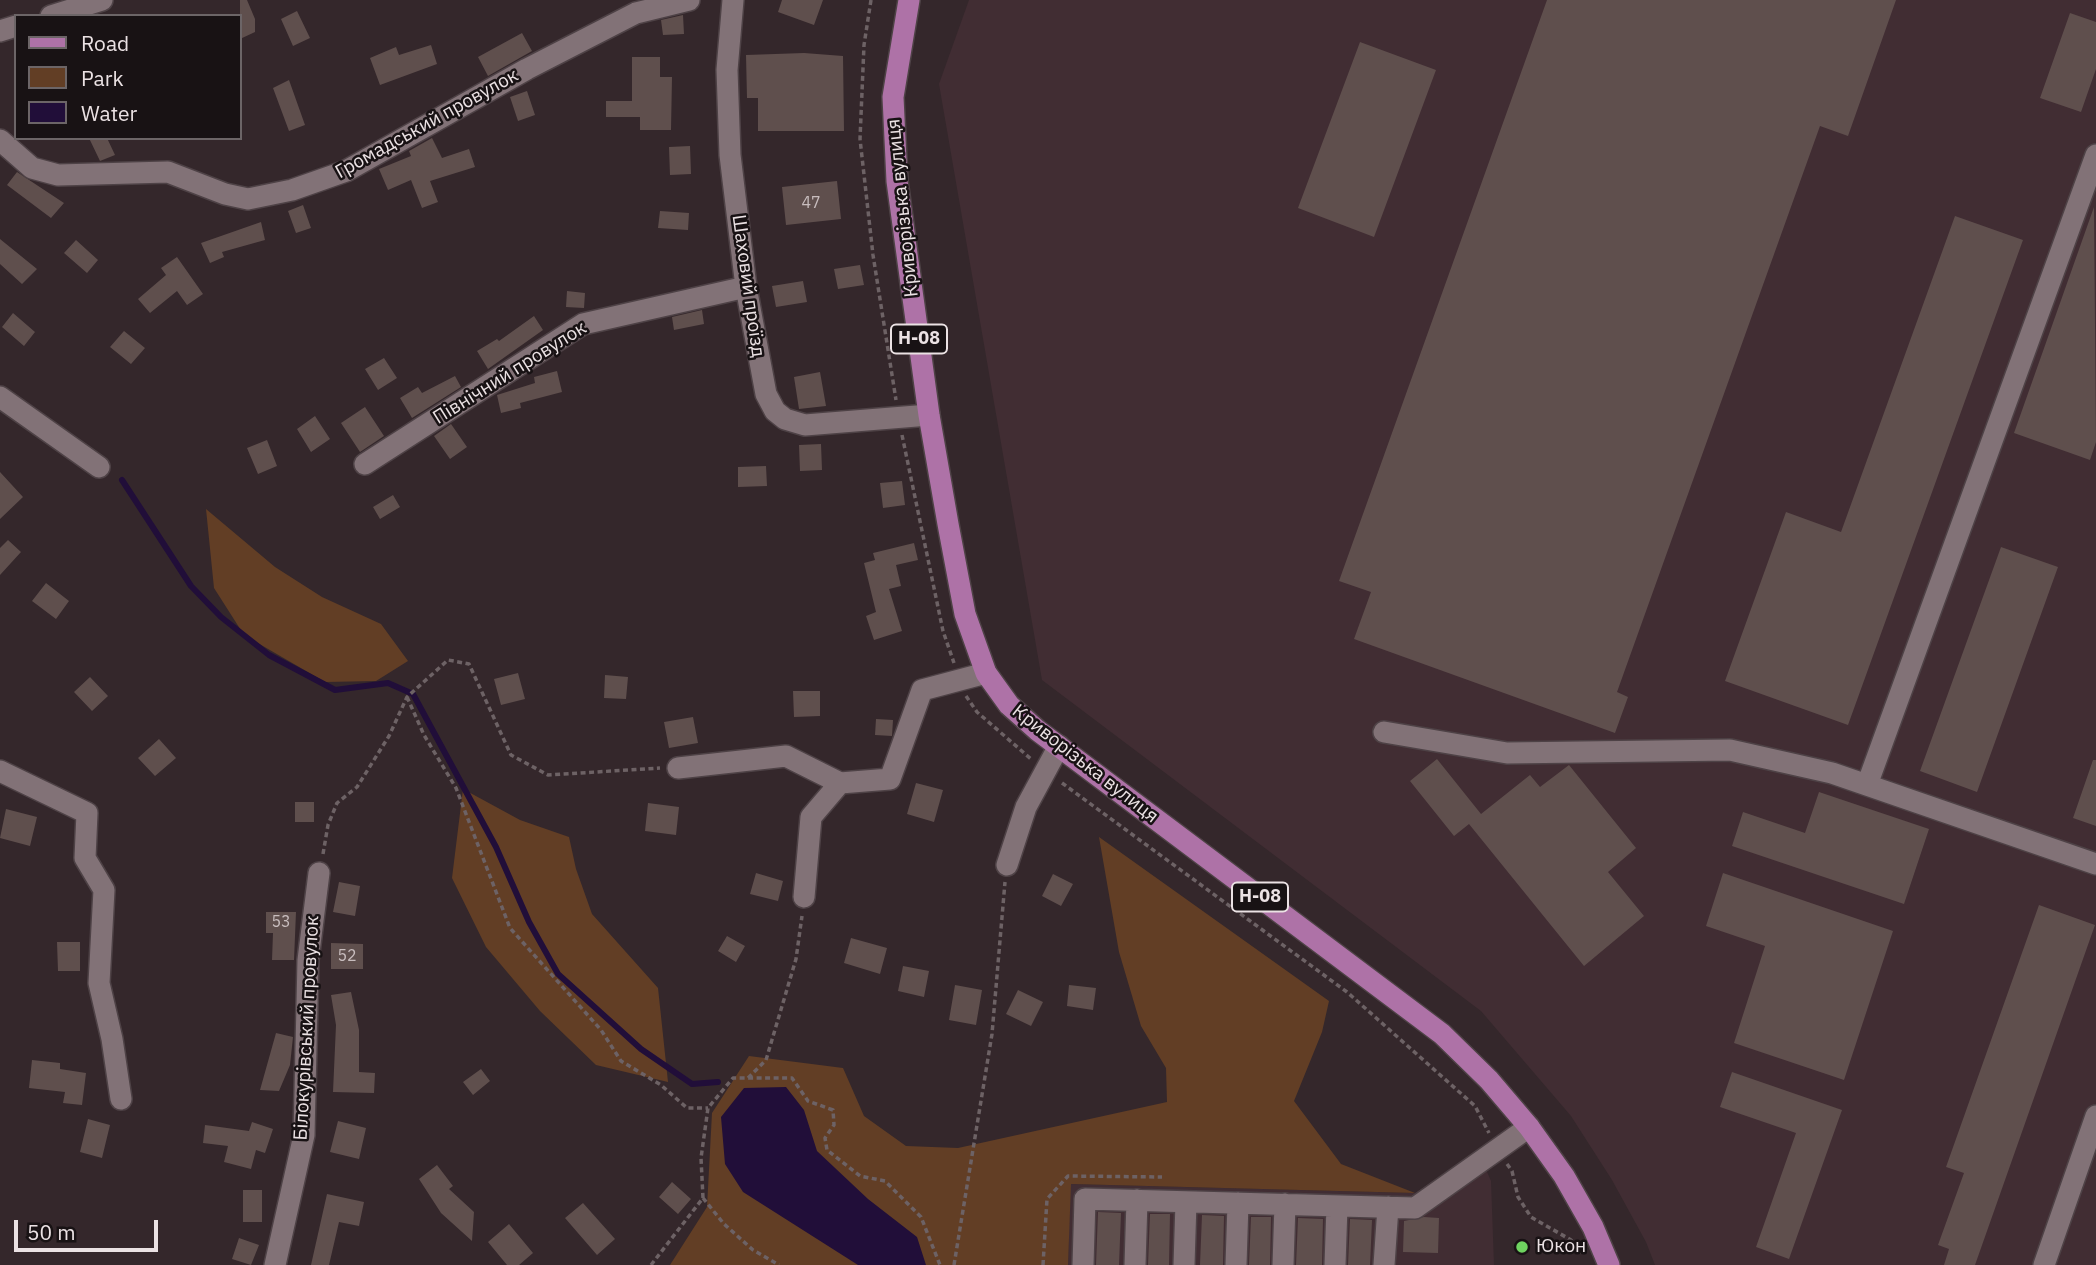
<!DOCTYPE html>
<html>
<head>
<meta charset="utf-8">
<style>
	body { margin:0 }
	#map { position:relative; width:2096px; height:1265px; overflow:hidden; background:#34272b; font-family:"IBM Plex Sans",sans-serif }
	canvas { display:block }
	.legend { position:absolute; left:14px; top:14px; width:228px; height:126px; box-sizing:border-box; background:#181214; border:2px solid #6c6567; margin:0; padding:9px 12px; list-style:none; font-size:21px; color:#ebe2e4 }
	.legend li { display:flex; align-items:center; gap:14px; height:35px }
	.legend b { width:35px; border:2px solid #6c6567 }
	.scale { position:absolute; left:14px; top:1220px; width:144px; height:32px; box-sizing:border-box; border:4px solid #ebe2e4; border-top:0; padding-left:9px; font-size:21px; line-height:24px; white-space:nowrap; color:#ebe2e4; -webkit-text-stroke:5px #181214; paint-order:stroke }
</style>
</head>
<body>
<div id="map">
<canvas width="2096" height="1265"></canvas>
<ul class="legend">
<li><b style="height:9px;background:#ae72a7"></b>Road</li>
<li><b style="height:19px;background:#623e25"></b>Park</li>
<li><b style="height:19px;background:#210e39"></b>Water</li>
</ul>
<div class="scale">50 m</div>
</div>
<script>
const c = document.querySelector('canvas').getContext('2d');
c.lineJoin = 'round';
function fillPath(path, color) { c.fillStyle = color; c.fill(path, 'evenodd'); }
const shape = rows => new Path2D(rows.map(r => 'M' + r).join(''));
function stroke(path, color, width, dash) { c.strokeStyle = color; c.lineWidth = width; c.lineCap = dash ? 'butt' : 'round'; c.setLineDash(dash || []); c.stroke(path); }
function write(font, color, halo, rows, align = 'center') {
  c.font = font + ' "IBM Plex Sans",sans-serif'; c.lineWidth = 5; c.setLineDash([]); c.textBaseline = 'middle'; c.strokeStyle = halo; c.fillStyle = color; for (const [text, x, y, turn = 0] of rows) {
    c.save(); c.translate(x, y); c.rotate((+turn || 0) * Math.PI / 180); c.textAlign = isNaN(turn) ? turn : align; if (halo) c.strokeText(text, 0, 0); c.fillText(text, 0, 0); c.restore();
  }
}
const built = shape([
	[969,0,2096,0,2096,1265,1655,1265,1646,1242,1612,1180,1571,1116,1481,1011,1042,680,939,84],
	[1478,1151,1491,1181,1494,1265,1068,1265,1070,1184,1415,1193]
]);
const green = shape([
	[206,509,275,567,322,597,381,624,408,661,376,681,325,682,244,635,214,588],
	[463,789,520,820,569,837,576,869,592,914,658,988,668,1082,596,1065,540,1011,486,947,452,878],
	[1099,837,1329,1001,1322,1032,1294,1101,1341,1164,1415,1193,1071,1184,1068,1265,670,1265,707,1207,712,1113,749,1056,843,1068,864,1116,906,1146,958,1148,1167,1102,1166,1068,1141,1026,1119,952]
]);
const water = shape([
	[786,1087,804,1110,817,1151,868,1199,917,1237,926,1265,858,1265,743,1192,725,1164,721,1117,744,1088]
]);
const stream = shape([
	[122,480,191,586,221,617,269,655,335,690,388,683,413,694,496,847,529,922,558,974,641,1049,692,1084,718,1082]
]);
const building = shape([
	[240,0,247,0,255,19,255,32,240,39],
	[782,0,823,0,814,25,778,12],
	[1547,0,1896,0,1848,136,1820,126,1617,692,1628,697,1615,733,1354,639,1371,592,1339,581],
	[297,11,310,38,293,46,281,19],
	[2070,13,2096,22,2096,69,2081,112,2040,98],
	[683,15,684,34,663,35,661,20],
	[522,33,532,51,488,76,478,57],
	[1360,42,1436,70,1374,237,1298,208],
	[431,45,437,64,380,85,370,58,396,47,399,55],
	[804,53,843,56,844,131,758,131,758,98,747,98,746,55],
	[632,57,660,57,660,77,672,77,671,130,640,130,640,117,606,117,606,101,632,101],
	[289,80,305,125,289,131,273,88],
	[527,91,535,115,518,121,510,97],
	[89,138,107,138,115,155,100,161],
	[432,138,442,158,469,149,475,167,430,181,438,202,422,208,411,180,388,190,379,169,411,156,409,151],
	[690,146,691,174,670,175,669,147],
	[17,172,64,203,51,218,7,185],
	[837,181,841,219,786,225,782,187],
	[303,205,311,228,296,233,288,211],
	[2094,207,2096,442,2090,460,2014,433],
	[660,211,689,213,688,230,658,228],
	[1955,216,2023,240,1848,725,1725,681,1786,512,1841,532],
	[261,222,265,240,222,252,224,257,210,263,201,243],
	[0,239,37,269,22,284,0,264],
	[76,240,98,260,87,273,64,253],
	[177,257,203,294,187,305,177,291,150,313,138,299,166,275,161,268],
	[860,265,864,285,838,289,834,269],
	[803,281,807,302,776,307,772,286],
	[567,291,585,293,584,308,566,307],
	[702,310,704,324,674,330,672,317],
	[13,313,35,332,24,346,2,327],
	[534,316,543,330,488,369,477,351,497,339,499,341],
	[124,331,145,348,131,364,110,347],
	[384,358,397,378,378,390,365,369],
	[557,371,562,392,520,403,521,408,501,413,497,395,535,383,534,377],
	[820,372,826,406,799,409,794,377],
	[455,376,461,387,412,418,400,398,418,387,422,393],
	[365,407,384,436,360,452,341,423],
	[315,416,330,439,311,452,297,429],
	[451,424,467,447,450,459,434,436],
	[267,440,277,466,258,474,247,448],
	[821,444,822,470,800,471,799,445],
	[766,466,767,486,738,487,738,467],
	[0,472,23,497,0,519],
	[902,481,905,505,883,508,880,483],
	[393,495,400,507,380,519,373,507],
	[8,540,21,552,0,575,0,548],
	[914,543,918,560,896,565,901,586,889,589,902,631,874,640,866,616,876,612,864,563,875,560,873,553],
	[2001,547,2058,567,1977,792,1920,771],
	[46,583,69,601,56,619,32,601],
	[518,673,525,699,501,705,494,679],
	[605,675,628,677,626,699,604,698],
	[90,677,108,696,92,711,74,692],
	[793,691,820,691,820,716,794,717],
	[693,717,698,743,669,748,664,722],
	[876,719,893,720,892,736,875,735],
	[159,739,176,758,155,776,138,758],
	[1437,759,1481,814,1530,775,1540,787,1569,765,1636,848,1608,872,1644,916,1584,966,1469,824,1454,836,1410,781],
	[2093,760,2096,760,2096,826,2073,818],
	[916,783,943,790,934,822,907,814],
	[1819,792,1929,829,1904,904,1732,846,1743,812,1805,833],
	[295,802,314,802,314,822,295,822],
	[648,803,679,807,676,835,645,831],
	[6,809,37,817,30,846,0,838],
	[756,873,783,881,778,901,750,894],
	[1723,873,1893,931,1844,1080,1734,1043,1765,946,1706,926],
	[1053,874,1073,884,1061,906,1042,896],
	[339,882,360,886,355,916,333,912],
	[2039,905,2095,925,1975,1265,1944,1265,1949,1249,1938,1245,1964,1173,1946,1167],
	[266,912,296,912,294,960,272,960,273,933,266,933],
	[727,936,745,946,736,962,718,951],
	[851,938,887,948,880,974,844,963],
	[57,942,80,942,80,971,58,971],
	[331,943,363,944,363,969,331,969],
	[903,966,929,971,924,997,898,991],
	[955,985,982,990,976,1025,949,1020],
	[1069,985,1096,988,1093,1010,1067,1006],
	[1018,990,1043,1002,1031,1026,1006,1014],
	[351,992,359,1030,359,1072,375,1073,374,1093,333,1092,336,1025,331,995],
	[276,1033,293,1037,290,1065,279,1091,260,1090],
	[32,1060,60,1063,60,1069,86,1073,82,1105,63,1103,65,1092,29,1088],
	[481,1069,490,1081,473,1095,463,1082],
	[1732,1072,1842,1110,1789,1259,1756,1247,1796,1133,1720,1107],
	[88,1119,110,1125,102,1158,80,1152],
	[338,1121,366,1128,359,1159,330,1152],
	[252,1122,273,1129,265,1153,256,1150,251,1169,224,1162,228,1146,203,1143,205,1125,249,1131],
	[437,1165,453,1186,449,1189,474,1212,472,1241,441,1213,419,1179],
	[672,1182,691,1199,678,1214,659,1197],
	[243,1190,262,1190,262,1222,243,1222],
	[327,1194,364,1202,359,1226,339,1222,329,1265,311,1265],
	[583,1203,615,1239,597,1255,565,1218],
	[1098,1212,1121,1213,1119,1265,1096,1265],
	[1150,1214,1170,1214,1169,1265,1148,1265],
	[1202,1215,1224,1216,1223,1265,1200,1265],
	[1251,1217,1271,1217,1270,1265,1249,1265],
	[1424,1217,1439,1218,1438,1253,1403,1252,1404,1221],
	[1298,1218,1323,1219,1322,1265,1296,1265],
	[1350,1219,1372,1220,1370,1265,1348,1265],
	[509,1224,533,1253,519,1265,507,1265,488,1242],
	[239,1238,259,1245,251,1265,232,1259]
]);
const path = shape([
	[871,0,864,45,860,139,873,255,896,400],
	[902,435,943,631,954,663],
	[966,696,977,712,1031,759],
	[407,697,424,735,456,788,510,928,601,1030,621,1061,661,1085,687,1108,708,1108],
	[1062,783,1347,992,1475,1106,1489,1133],
	[323,854,328,825,337,803,357,787,389,736,407,697,448,660,469,664,511,755,548,775,660,768],
	[748,1078,766,1060,796,959,802,916],
	[1507,1164,1512,1171,1518,1197,1531,1217,1571,1240,1581,1253],
	[703,1198,724,1224,753,1250,779,1265],
	[651,1265,703,1198,701,1158,708,1108,733,1078,792,1078,808,1101,833,1110,834,1125,825,1138,827,1150,860,1176,885,1181,921,1217,940,1265],
	[954,1265,992,1034,1005,882],
	[1043,1265,1047,1199,1068,1176,1162,1177]
]);
const minor = shape([
	[733,0,727,70,730,155,746,287,766,394,775,411,785,419,805,425,929,415],
	[51,16,102,0],
	[0,31,16,26],
	[0,140,32,168,58,175,168,172,225,194,248,199,292,190,346,171,527,69,636,13,689,0],
	[0,397,99,467],
	[365,464,583,324,746,287],
	[1384,732,1507,753,1730,750,1832,773,2096,864],
	[678,768,786,756,840,783],
	[0,771,87,813,85,858,104,890,99,983,112,1039,121,1099],
	[1867,785,2096,155],
	[1007,865,1026,807,1059,746],
	[804,897,811,817,840,783,890,779,922,690,986,673],
	[275,1265,304,1135,308,960,319,873],
	[1083,1265,1085,1199,1415,1208,1529,1127],
	[1135,1265,1137,1200],
	[1184,1265,1186,1202],
	[1236,1265,1238,1203],
	[1283,1265,1285,1204],
	[1335,1265,1337,1206],
	[1384,1265,1388,1207],
	[2044,1265,2096,1116]
]);
const major = shape([
	[909,0,893,97,897,181,929,415,948,524,965,614,986,673,1009,705,1037,730,1442,1034,1489,1080,1529,1127,1564,1176,1593,1227,1609,1265]
]);
const markers = [
	[1522,1247,7,"#6fd360"]
];
const numberNames = [
	["47",811,203],
	["53",281,922],
	["52",347,956]
];
const shields = [
	[919,339,56],
	[1260,897,56]
];
const shieldNames = [
	["Н-08",919,339],
	["Н-08",1260,897]
];
const streetNames = [
	["Громадський провулок",427,124,-29],
	["Криворізька вулиця",903,208,-96],
	["Шаховий проїзд",748,286,82],
	["Північний провулок",510,373,-32],
	["Криворізька вулиця",1085,764,38],
	["Білокурівський провулок",307,1028,-87]
];
const poiNames = [
	["Юкон",1536,1247]
];
fillPath(built, '#412d33');
fillPath(green, '#623e25');
fillPath(water, '#210e39');
stroke(stream, '#210e39', 6);
fillPath(building, '#5f4f4d');
stroke(minor, '#4e4246', 24);
stroke(major, '#4e4246', 24);
stroke(path, '#6d6265', 3.5, [5, 3.5]);
stroke(minor, '#827277', 21);
stroke(major, '#ae72a7', 21);
for (const [x, y, r, color] of markers) { const dot = new Path2D(); dot.arc(x, y, r, 0, 2 * Math.PI); c.fillStyle = color; c.fill(dot); stroke(dot, '#181214', 2.5); }
write('16px', '#c8bdbe', null, numberNames);
for (const [x, y, w] of shields) { const box = new Path2D(); box.roundRect(x - w / 2, y - 14.5, w, 29, 5); c.fillStyle = '#181214'; c.fill(box); stroke(box, '#ebe2e4', 2); }
write('bold 18px', '#ebe2e4', null, shieldNames);
write('19px', '#ebe2e4', '#181214', streetNames);
write('19px', '#ebe2e4', '#181214', poiNames, 'left');
</script>
</body>
</html>
